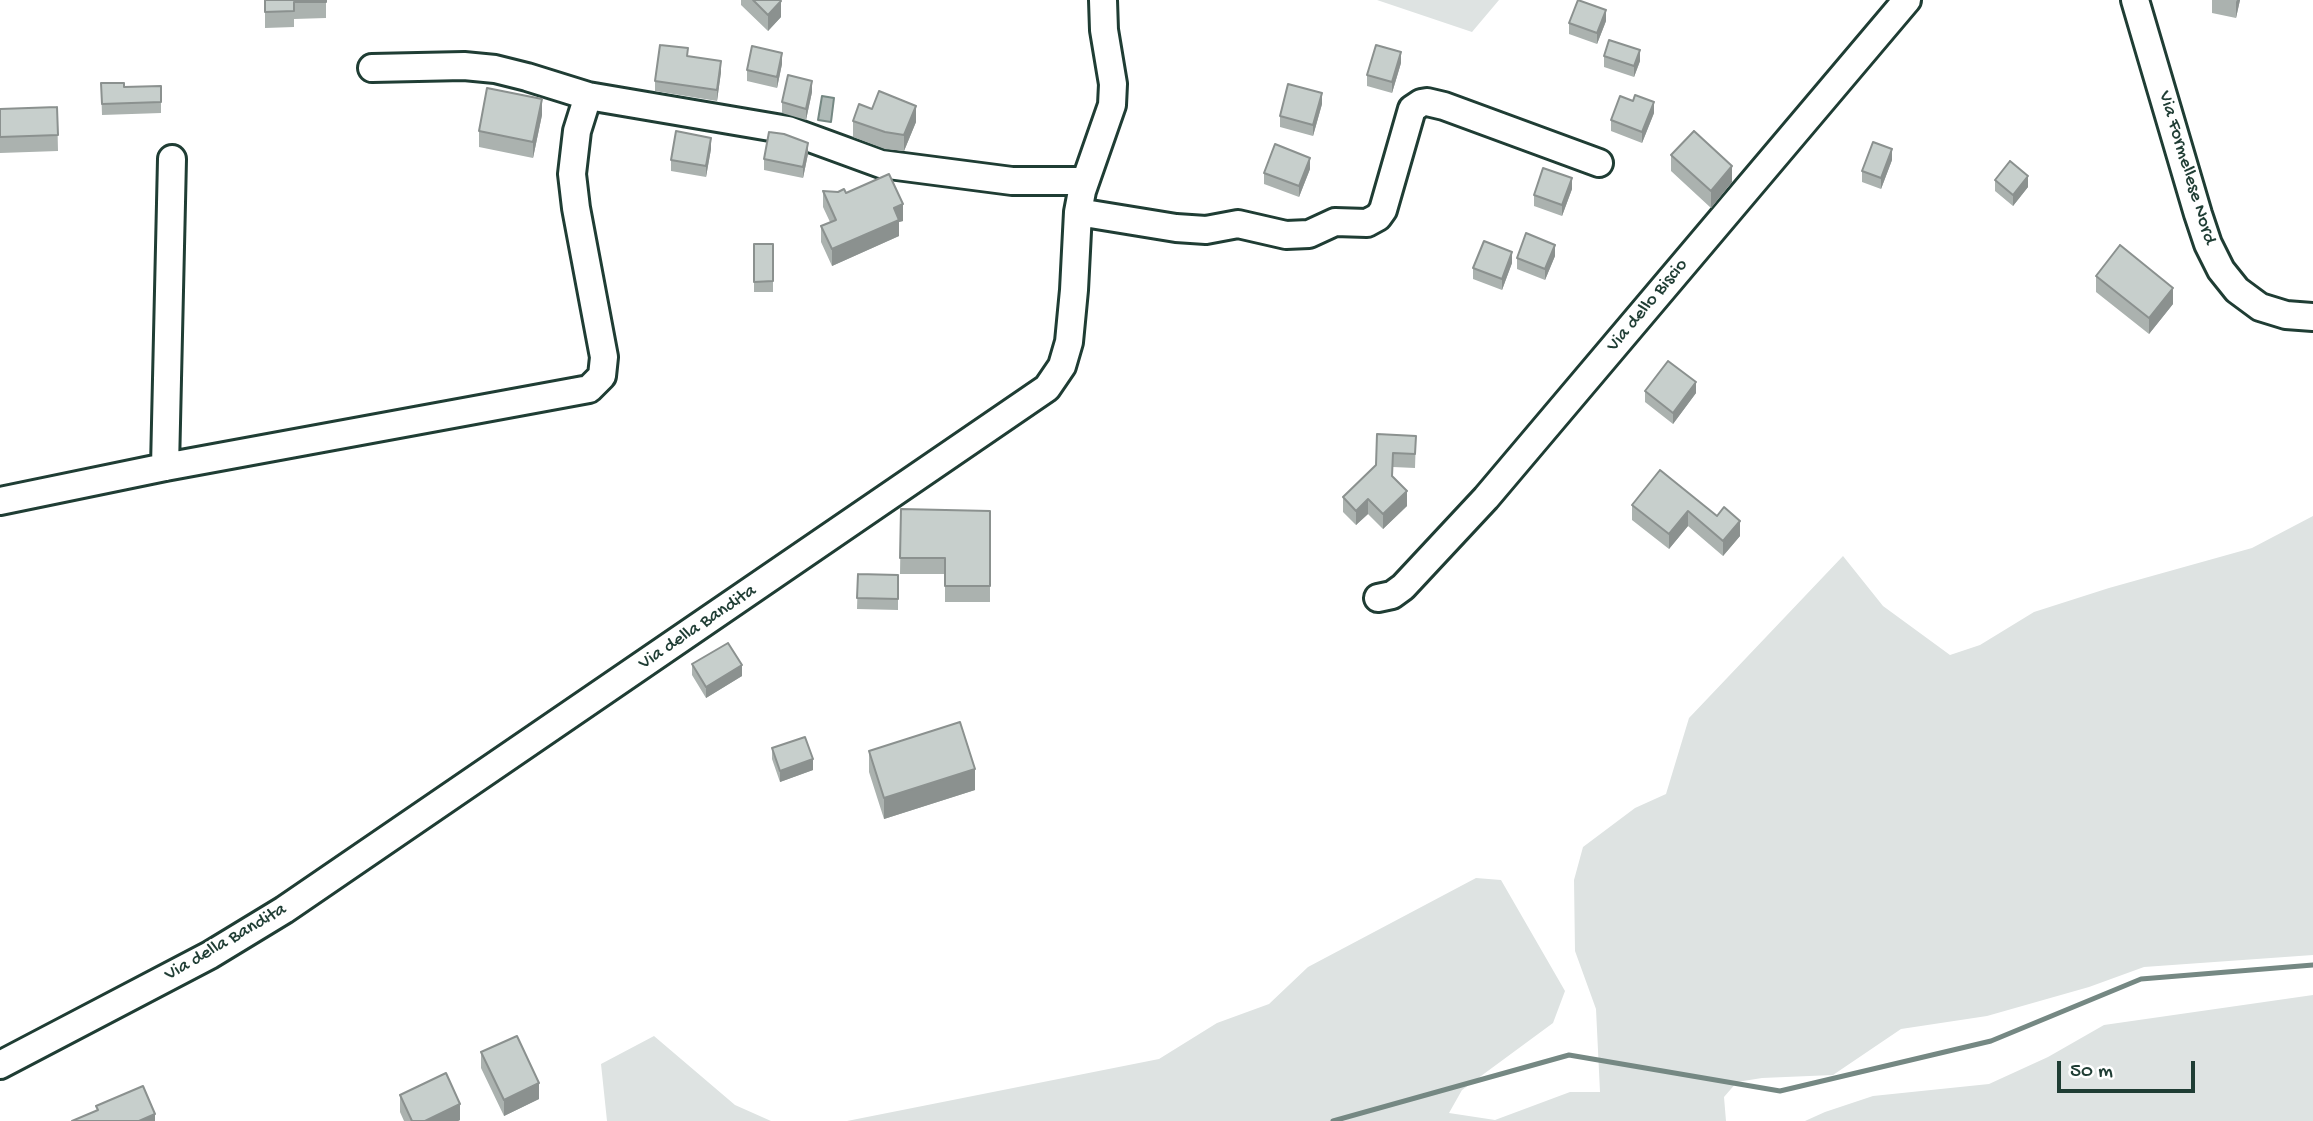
<!DOCTYPE html>
<html>
<head>
<meta charset="utf-8">
<style>
	body { margin:0 }
	#map { position:relative; width:2313px; height:1121px; overflow:hidden; background:#fff; font-family:"Gochi Hand",sans-serif }
	canvas { display:block }
	.scale { position:absolute; left:2057px; top:1061px; width:138px; height:32px; box-sizing:border-box; border:4px solid #1f3d34; border-top:0; padding-left:9px; font-size:21px; line-height:24px; white-space:nowrap; color:#1f3d34; -webkit-text-stroke:5px #fff; paint-order:stroke }
</style>
</head>
<body>
<div id="map">
<canvas width="2313" height="1121"></canvas>
<div class="scale">50 m</div>
</div>
<script>
const c = document.querySelector('canvas').getContext('2d');
c.lineJoin = 'round';
function fillPath(path, color) { c.fillStyle = color; c.fill(path, 'evenodd'); }
const shape = rows => new Path2D(rows.map(r => 'M' + r).join(''));
function stroke(path, color, width, dash) { c.strokeStyle = color; c.lineWidth = width; c.lineCap = dash ? 'butt' : 'round'; c.setLineDash(dash || []); c.stroke(path); }
function write(font, color, halo, rows, align = 'center') {
  c.font = font + ' "Gochi Hand",sans-serif'; c.lineWidth = 5; c.setLineDash([]); c.textBaseline = 'middle'; c.strokeStyle = halo; c.fillStyle = color; for (const [text, x, y, turn = 0] of rows) {
    c.save(); c.translate(x, y); c.rotate((+turn || 0) * Math.PI / 180); c.textAlign = isNaN(turn) ? turn : align; if (halo) c.strokeText(text, 0, 0); c.fillText(text, 0, 0); c.restore();
  }
}
const green = shape([
	[1377,0,1499,0,1472,32],
	[2313,516,2313,955,2144,967,2089,987,1987,1016,1901,1029,1833,1075,1762,1078,1737,1082,1724,1097,1726,1121,847,1121,1159,1059,1217,1023,1269,1004,1308,967,1476,878,1501,880,1565,991,1553,1023,1462,1090,1449,1113,1495,1120,1570,1092,1600,1092,1596,1009,1575,951,1574,880,1583,847,1635,808,1666,794,1689,718,1843,556,1883,606,1950,655,1980,645,2034,612,2109,588,2252,548],
	[2313,995,2313,1121,1805,1121,1825,1112,1873,1096,1989,1084,2048,1057,2104,1025],
	[654,1036,735,1105,771,1121,607,1121,601,1064]
]);
const water = shape([
	[822,96,834,98,831,122,818,120,822,96]
]);
const stream = shape([
	[1333,1121,1569,1055,1780,1091,1991,1041,2141,979,2313,965]
]);
const minor = shape([
	[2135,0,2198,214,2208,244,2221,270,2237,290,2260,307,2286,315,2313,317],
	[372,68,464,66,495,69,527,77,588,96,788,130,881,164,1012,181,1085,181],
	[1078,212,1176,228,1206,230,1238,224,1286,235,1309,234,1335,222,1367,223,1378,217,1383,210,1412,109,1421,103,1427,102,1444,106,1599,163],
	[165,467,172,159],
	[0,501,165,467,589,389,602,376,604,357,576,208,572,174,577,131,588,96],
	[1378,598,1392,595,1403,587,1486,498,1907,0],
	[0,1065,210,955,284,910,1047,388,1062,366,1069,342,1074,290,1078,212,1082,191,1112,105,1113,84,1104,30,1103,0]
]);
const wall = shape([
	[265,0,326,0,326,18,294,19,294,27,265,28],
	[741,0,780,0,781,17,768,31,741,5],
	[2212,0,2240,0,2236,18,2212,13],
	[1606,21,1597,44,1569,34,1569,23],
	[688,56,721,72,717,101,655,91,655,81],
	[1604,56,1640,61,1634,77,1604,67],
	[1401,63,1392,93,1367,86,1367,75],
	[782,64,777,88,747,81,747,70],
	[101,83,124,87,161,86,161,113,102,115],
	[812,92,806,120,782,113,782,102],
	[1322,104,1313,136,1280,127,1280,116],
	[57,107,58,151,0,153,0,109],
	[872,109,916,122,904,151,885,149,853,137,853,121],
	[1654,113,1642,143,1611,131,1611,120],
	[542,115,533,158,479,147,479,131],
	[711,149,706,177,671,171,671,160],
	[808,154,803,178,764,170,764,159],
	[1671,155,1732,182,1711,208,1671,171],
	[1892,160,1881,189,1862,182,1862,171],
	[1310,169,1299,197,1264,184,1264,173],
	[1995,180,2028,187,2013,206,1995,191],
	[1572,189,1562,216,1534,206,1534,195],
	[823,191,846,193,903,221,899,222,899,236,832,266,821,242,821,226,830,222,823,207],
	[754,244,773,244,773,292,754,292],
	[1555,256,1545,280,1517,269,1517,258],
	[1512,263,1502,290,1473,279,1473,268],
	[2096,276,2173,304,2149,334,2096,292],
	[1645,391,1696,393,1673,424,1645,402],
	[1416,436,1415,468,1393,467,1392,476,1407,506,1383,529,1368,514,1356,525,1343,512,1343,497,1376,465],
	[1660,470,1717,516,1740,536,1723,556,1688,526,1669,549,1632,520,1632,505],
	[901,509,990,511,990,602,945,602,945,574,900,574],
	[858,574,898,575,898,610,857,609],
	[692,664,742,676,706,698,692,675],
	[772,748,813,770,780,782,772,759],
	[869,751,975,790,884,819,869,772],
	[481,1052,539,1099,504,1116,481,1068],
	[400,1095,460,1120,458,1121,404,1121,400,1112]
]);
const shadedWall = shape([
	[2237,0,2240,0,2236,18,2236,2],
	[781,1,781,17,768,31,768,15],
	[1606,10,1606,21,1597,44,1597,33],
	[1640,50,1640,61,1634,77,1634,66],
	[1401,52,1401,63,1392,93,1392,82],
	[782,53,782,64,777,88,777,77],
	[721,61,721,72,717,101,717,90],
	[812,81,812,92,806,120,806,109],
	[1322,93,1322,104,1313,136,1313,125],
	[542,99,542,115,533,158,533,142],
	[1654,102,1654,113,1642,143,1642,132],
	[916,106,916,122,904,151,904,135],
	[711,138,711,149,706,177,706,166],
	[808,143,808,154,803,178,803,167],
	[1892,149,1892,160,1881,189,1881,178],
	[1310,158,1310,169,1299,197,1299,186],
	[1732,166,1732,182,1711,208,1711,191],
	[2028,176,2028,187,2013,206,2013,195],
	[1572,178,1572,189,1562,216,1562,205],
	[903,204,903,221,899,222,899,236,832,266,832,249,894,208],
	[1555,245,1555,256,1545,280,1545,269],
	[1512,252,1512,263,1502,290,1502,279],
	[2173,288,2173,304,2149,334,2149,318],
	[1696,382,1696,393,1673,424,1673,413],
	[1407,491,1407,506,1383,529,1383,514],
	[1368,499,1368,514,1356,525,1356,511],
	[1688,511,1688,526,1669,549,1669,534],
	[1740,521,1740,536,1723,556,1723,541],
	[742,665,742,676,706,698,706,687],
	[813,759,813,770,780,782,780,771],
	[975,769,975,790,884,819,884,798],
	[539,1083,539,1099,504,1116,504,1100],
	[460,1104,460,1120,458,1121,425,1121],
	[155,1114,155,1121,139,1121]
]);
const building = shape([
	[265,0,326,0,326,2,294,2,294,11,265,12,265,0],
	[753,0,780,0,781,1,768,15,753,0],
	[1578,0,1606,10,1597,33,1569,23,1578,0],
	[1609,40,1640,50,1634,66,1604,56,1609,40],
	[660,45,688,48,687,56,721,61,717,90,655,81,660,45],
	[1376,45,1401,52,1392,82,1367,75,1376,45],
	[752,46,782,53,777,77,747,70,752,46],
	[788,75,812,81,806,109,782,102,788,75],
	[101,83,124,83,124,87,161,86,161,102,102,104,101,83],
	[1288,84,1322,93,1313,125,1280,116,1288,84],
	[487,88,542,99,533,142,479,131,487,88],
	[879,91,916,106,904,135,885,132,853,121,859,104,872,109,879,91],
	[1635,95,1654,102,1642,132,1611,120,1620,96,1633,101,1635,95],
	[57,107,58,135,0,137,0,109,57,107],
	[676,131,711,138,706,166,671,160,676,131],
	[1694,131,1732,166,1711,191,1671,155,1694,131],
	[769,132,784,134,808,143,803,167,764,159,769,132],
	[1873,142,1892,149,1881,178,1862,171,1873,142],
	[1275,144,1310,158,1299,186,1264,173,1275,144],
	[2010,161,2028,176,2013,195,1995,180,2010,161],
	[1543,168,1572,178,1562,205,1534,195,1543,168],
	[889,174,903,204,894,208,899,220,832,249,821,226,836,220,823,191,838,192,844,189,846,193,889,174],
	[1526,233,1555,245,1545,269,1517,258,1526,233],
	[1484,241,1512,252,1502,279,1473,268,1484,241],
	[754,244,773,244,773,281,754,282,754,244],
	[2120,245,2173,288,2149,318,2096,276,2120,245],
	[1668,361,1696,382,1673,413,1645,391,1668,361],
	[1377,434,1416,436,1415,454,1393,453,1392,476,1407,491,1383,514,1368,499,1356,511,1343,497,1376,465,1377,434],
	[1660,470,1717,516,1724,507,1740,521,1723,541,1688,511,1669,534,1632,505,1660,470],
	[901,509,990,511,990,586,945,586,945,558,900,558,901,509],
	[858,574,898,575,898,599,857,598,858,574],
	[728,643,742,665,706,687,692,664,728,643],
	[960,722,975,769,884,798,869,751,960,722],
	[805,737,813,759,780,771,772,748,805,737],
	[517,1036,539,1083,504,1100,481,1052,517,1036],
	[446,1073,460,1104,425,1121,412,1121,400,1095,446,1073],
	[143,1086,155,1114,139,1121,72,1121,98,1110,96,1106,143,1086]
]);
const streetNames = [
	["Via Formellese Nord",2186,168,73],
	["Via dello Biscio",1648,306,-50],
	["Via della Bandita",698,628,-34],
	["Via della Bandita",226,943,-30]
];
fillPath(green, '#dee3e2');
fillPath(water, '#afbab7');
stroke(water, '#758883', 2);
stroke(stream, '#758883', 5);
stroke(minor, '#1f3d34', 32);
stroke(minor, '#fff', 26);
fillPath(wall, '#abb2af');
fillPath(shadedWall, '#8b918f');
fillPath(building, '#c7cfcc');
stroke(building, '#8b918f', 2);
write('19px', '#1f3d34', '#fff', streetNames);
</script>
</body>
</html>
